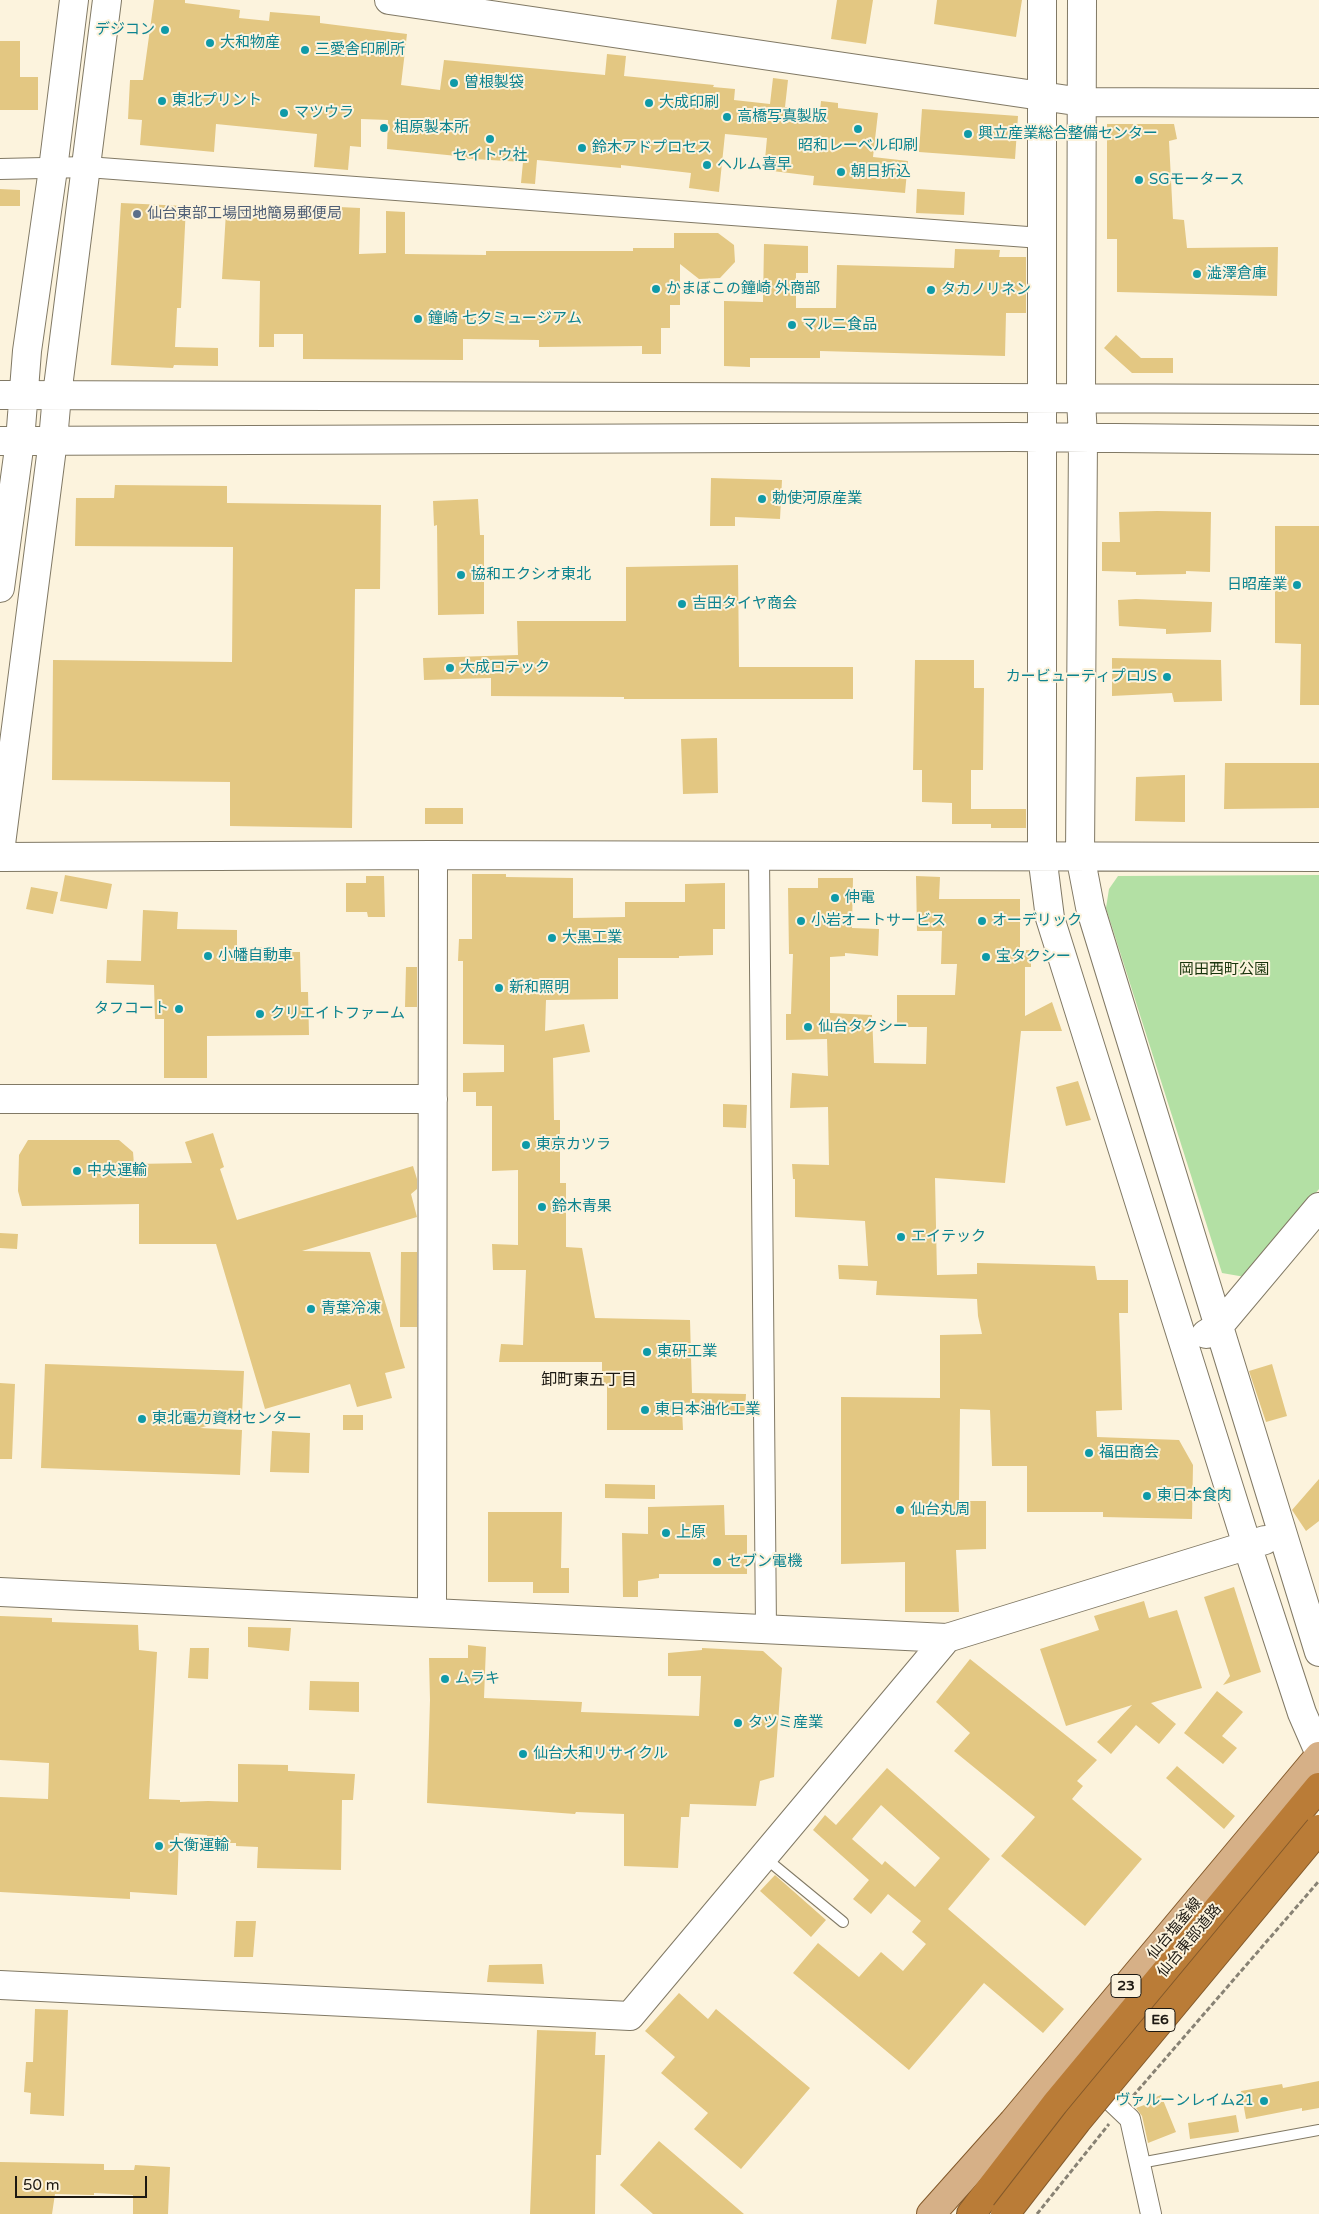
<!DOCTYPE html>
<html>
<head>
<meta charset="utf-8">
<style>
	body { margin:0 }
	#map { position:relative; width:1319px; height:2214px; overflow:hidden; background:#fcf3dd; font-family:"Varela Round",sans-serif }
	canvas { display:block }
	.scale { position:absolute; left:15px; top:2176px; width:132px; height:22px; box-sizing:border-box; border:2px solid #1d1912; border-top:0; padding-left:6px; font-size:15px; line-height:18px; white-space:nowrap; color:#1d1912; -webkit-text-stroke:4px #fcf3dd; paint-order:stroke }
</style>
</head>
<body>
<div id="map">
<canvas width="1319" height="2214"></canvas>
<div class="scale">50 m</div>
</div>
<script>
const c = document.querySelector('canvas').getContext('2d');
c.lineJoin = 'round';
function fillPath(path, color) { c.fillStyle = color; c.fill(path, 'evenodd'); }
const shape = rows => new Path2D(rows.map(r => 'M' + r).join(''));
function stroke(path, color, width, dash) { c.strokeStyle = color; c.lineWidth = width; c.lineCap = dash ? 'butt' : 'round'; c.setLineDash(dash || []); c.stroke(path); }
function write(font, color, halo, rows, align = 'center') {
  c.font = font + ' "Varela Round","Noto Sans JP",sans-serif'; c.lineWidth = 4; c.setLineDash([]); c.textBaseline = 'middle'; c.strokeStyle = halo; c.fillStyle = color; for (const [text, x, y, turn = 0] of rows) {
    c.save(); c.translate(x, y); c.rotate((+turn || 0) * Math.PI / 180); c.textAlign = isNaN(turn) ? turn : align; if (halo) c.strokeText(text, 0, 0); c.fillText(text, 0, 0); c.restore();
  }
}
const green = shape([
	[1319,875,1319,1189,1245,1277,1222,1273,1106,908,1109,889,1118,876]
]);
const building = shape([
	[154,0,185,0,185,3,240,10,239,18,269,21,270,12,320,16,320,23,407,34,401,85,440,90,444,60,605,75,607,54,626,56,624,76,714,85,713,87,735,89,734,100,770,104,773,78,788,80,785,107,820,111,821,101,838,103,838,108,878,113,873,157,908,161,905,193,813,185,814,176,764,170,767,138,725,134,719,192,689,188,691,173,621,165,621,168,537,160,535,184,521,183,523,162,457,158,457,156,387,149,388,120,361,119,361,147,350,146,348,170,314,167,317,134,216,124,214,152,140,145,142,120,128,119,130,80,143,80],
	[837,0,873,0,866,44,831,39],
	[937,0,1022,0,1016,37,934,24],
	[0,41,20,41,20,77,38,77,38,110,0,110],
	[922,109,1018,116,1015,159,919,152],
	[1107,124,1174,124,1177,139,1169,141,1173,219,1184,220,1187,248,1278,247,1277,296,1117,292,1117,239,1107,239],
	[0,189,20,190,20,206,0,206],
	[917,189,965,192,964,215,916,213],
	[121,203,186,206,181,308,177,308,175,347,218,348,218,366,174,365,173,368,111,365],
	[339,207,360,208,359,254,386,253,386,211,405,212,405,254,486,255,486,251,633,251,633,248,674,248,674,233,718,233,734,245,735,262,720,278,699,279,680,264,680,305,670,305,670,328,661,328,661,354,642,354,642,346,539,347,539,340,463,339,463,360,303,359,303,334,274,334,274,347,259,347,260,281,222,279,226,212,338,219],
	[764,244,808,246,808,273,796,273,796,308,836,308,837,265,954,268,955,249,1000,250,999,257,1026,257,1026,313,1006,313,1005,356,820,351,820,358,750,358,750,367,724,366,724,301,763,302],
	[1116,335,1141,358,1173,358,1173,373,1132,373,1104,348],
	[711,478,782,480,780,519,735,517,735,526,710,526],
	[115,485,227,486,227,503,381,505,380,589,355,589,352,828,230,826,230,782,52,780,53,660,232,662,233,547,75,546,76,498,114,498],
	[478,499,480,535,484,535,484,614,438,615,437,525,434,526,433,501],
	[1157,511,1211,512,1210,572,1186,571,1186,574,1136,575,1136,572,1102,571,1102,542,1120,542,1119,512],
	[1275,526,1319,526,1319,705,1300,705,1301,644,1275,643],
	[738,565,739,667,853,667,853,699,624,699,624,697,491,696,491,678,424,680,423,658,518,655,517,621,626,621,626,567],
	[1136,599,1212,602,1211,632,1166,634,1166,629,1119,626,1118,600],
	[1112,658,1221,660,1222,701,1174,702,1172,693,1112,696],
	[915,660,974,660,974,688,984,688,983,770,971,770,971,809,1026,809,1026,828,991,828,991,824,952,824,952,803,922,802,922,770,913,770],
	[717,738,718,793,683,794,681,739],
	[1225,763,1319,763,1319,808,1224,809],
	[1185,775,1185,822,1135,821,1136,777],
	[425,808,463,808,463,824,425,824],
	[472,874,506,874,506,877,573,878,573,918,625,917,625,902,685,902,685,884,725,883,725,929,713,929,713,955,679,956,679,958,618,958,618,999,546,1000,545,1031,584,1024,590,1052,553,1058,554,1120,560,1120,560,1183,566,1183,566,1247,582,1248,595,1318,690,1320,692,1393,746,1394,745,1411,682,1410,683,1430,607,1430,607,1384,602,1384,602,1362,499,1362,501,1344,523,1345,526,1270,493,1270,492,1244,518,1245,518,1170,492,1171,492,1106,476,1106,476,1092,463,1092,463,1073,504,1072,504,1045,463,1044,463,961,458,961,459,939,472,939],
	[65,875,112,884,107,909,60,901],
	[366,876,384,876,385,917,368,917,367,912,346,912,346,883,366,883],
	[916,876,940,877,939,899,1020,899,1020,950,1031,950,1031,967,1025,967,1025,1016,1052,1002,1062,1031,1021,1031,1005,1183,935,1178,937,1275,977,1274,977,1263,1095,1266,1097,1280,1128,1280,1128,1313,1119,1313,1122,1410,1096,1411,1097,1437,1179,1440,1193,1465,1192,1519,1103,1517,1103,1512,1027,1512,1027,1466,992,1466,990,1410,960,1409,959,1501,986,1501,986,1549,956,1550,959,1612,905,1612,905,1562,841,1564,841,1397,940,1398,940,1335,982,1334,978,1316,977,1299,876,1295,877,1281,839,1279,838,1265,868,1266,865,1221,795,1217,795,1179,793,1179,792,1164,829,1165,828,1107,790,1108,792,1073,828,1076,827,1039,786,1040,786,1014,791,1014,793,954,789,954,788,888,818,888,818,878,853,878,852,928,879,929,878,956,845,953,845,956,830,957,830,1013,872,1015,874,1063,926,1064,927,1027,897,1027,897,995,955,995,957,964,941,964,942,931,917,931],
	[31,887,58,892,53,914,26,909],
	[143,910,178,912,177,929,237,930,237,949,275,946,275,952,300,952,301,992,308,992,309,1035,207,1036,207,1078,164,1078,164,1019,155,1019,154,985,106,983,107,960,141,961],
	[406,967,417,967,417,1007,405,1007],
	[1078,1081,1091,1120,1066,1126,1056,1087],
	[723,1104,747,1105,746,1128,723,1127],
	[213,1133,224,1167,220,1169,237,1220,413,1166,417,1179,417,1189,411,1194,417,1217,302,1251,370,1252,405,1368,385,1373,392,1398,357,1407,350,1384,265,1409,216,1244,139,1244,139,1204,22,1206,18,1191,19,1155,28,1140,119,1140,133,1152,134,1164,192,1163,185,1142],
	[0,1233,18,1234,17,1249,0,1248],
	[401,1252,417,1252,417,1327,400,1327],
	[45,1364,244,1371,242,1415,200,1428,242,1430,240,1475,41,1468],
	[1272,1364,1287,1416,1266,1422,1249,1371],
	[0,1383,15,1384,12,1459,0,1459],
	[343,1415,363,1415,363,1430,343,1430],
	[272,1431,310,1433,309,1473,270,1472],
	[1319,1479,1319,1521,1306,1531,1292,1510],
	[605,1484,655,1485,655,1499,605,1498],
	[724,1505,725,1535,747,1535,747,1574,659,1574,659,1578,638,1581,638,1597,623,1597,622,1533,648,1534,648,1507],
	[488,1512,562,1512,561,1568,569,1568,569,1593,533,1593,533,1582,488,1582],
	[1234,1587,1261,1672,1223,1685,1230,1676,1204,1597],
	[1144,1601,1149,1618,1177,1610,1202,1688,1151,1703,1176,1724,1159,1744,1136,1725,1111,1754,1097,1742,1132,1705,1066,1726,1040,1649,1099,1630,1094,1616],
	[0,1616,52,1618,52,1622,138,1625,139,1650,157,1652,149,1799,180,1800,180,1802,208,1801,238,1802,238,1764,288,1765,288,1771,355,1774,353,1800,342,1800,341,1870,257,1868,258,1847,236,1846,236,1843,207,1843,207,1835,179,1833,177,1895,130,1892,130,1899,0,1892,0,1797,48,1799,49,1763,0,1760],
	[248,1627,291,1628,289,1651,248,1647],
	[468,1645,486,1647,484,1698,582,1702,581,1712,699,1716,701,1676,668,1676,668,1653,702,1650,702,1648,763,1651,782,1668,774,1777,760,1781,756,1806,690,1804,689,1817,681,1817,678,1868,624,1866,624,1814,576,1812,575,1814,427,1803,430,1700,429,1658,468,1658],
	[190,1648,209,1648,208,1679,188,1678],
	[970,1659,1097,1760,1077,1781,1083,1786,1072,1799,1142,1859,1085,1926,1001,1856,1035,1817,954,1751,970,1733,936,1702],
	[310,1681,359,1682,359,1712,309,1710],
	[1217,1691,1243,1712,1222,1736,1237,1748,1223,1764,1184,1733],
	[1177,1766,1235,1816,1224,1829,1166,1778],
	[887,1768,990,1859,948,1909,1064,2009,1043,2033,984,1983,909,2070,793,1973,818,1943,859,1977,881,1952,903,1971,926,1944,912,1932,921,1921,888,1894,871,1914,853,1899,869,1880,813,1830,825,1815,836,1825],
	[881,1805,940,1858,915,1887,885,1861,882,1865,852,1839],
	[775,1875,826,1920,811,1937,760,1891],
	[236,1921,256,1921,253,1957,234,1957],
	[542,1964,544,1984,487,1982,489,1965],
	[679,1993,708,2019,716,2009,810,2088,741,2169,694,2129,708,2113,661,2073,675,2057,645,2031],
	[35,2009,68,2010,64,2116,30,2114,31,2093,24,2092,26,2062,33,2062],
	[537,2030,596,2032,595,2055,605,2055,601,2155,596,2155,595,2214,530,2214],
	[1319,2081,1319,2108,1302,2111,1302,2108,1246,2119,1241,2091,1282,2084,1283,2088],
	[1161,2095,1176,2132,1148,2143,1142,2116,1136,2108,1147,2104,1146,2101],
	[1236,2115,1239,2132,1190,2139,1188,2123],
	[659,2141,744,2214,653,2214,620,2185],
	[0,2162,104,2164,104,2170,134,2170,135,2165,170,2167,168,2214,133,2214,133,2195,94,2193,94,2195,55,2194,52,2214,0,2214]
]);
const path = shape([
	[1133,2096,1319,1881],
	[1037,2214,1109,2124]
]);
const lane = shape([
	[764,1857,843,1922],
	[1140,2163,1319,2130]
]);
const street = shape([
	[0,169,87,167,1041,238],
	[759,856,766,1629],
	[1108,2098,1130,2119,1151,2214]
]);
const secondary = shape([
	[389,0,1082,102,1319,103],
	[1042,0,1042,855,1050,918,1247,1545,1302,1713,1319,1752],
	[1082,0,1081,399,1083,438,1080,855,1090,907,1319,1652],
	[0,395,1319,399],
	[0,441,1014,437,1319,440],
	[0,588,20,441,27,351,53,169,74,0],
	[0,852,53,440,57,395,107,0],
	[0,857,433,855,1319,857],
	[0,1099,433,1099],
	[1206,1334,1219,1326,1319,1207],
	[0,1592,947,1638,1265,1540],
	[432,1612,433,855],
	[0,1985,630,2016,947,1638]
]);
const primary = shape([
	[931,2214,1013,2122,1319,1756]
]);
const highway = shape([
	[971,2214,1055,2105,1319,1787]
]);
const highwayBridge = shape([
	[1005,2214,1077,2121,1319,1829]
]);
const markers = [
	[165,30,5,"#0f9aa8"],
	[210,43,5,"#0f9aa8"],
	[305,50,5,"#0f9aa8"],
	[454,83,5,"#0f9aa8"],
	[162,101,5,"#0f9aa8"],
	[649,103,5,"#0f9aa8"],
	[284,113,5,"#0f9aa8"],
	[727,117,5,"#0f9aa8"],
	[384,128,5,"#0f9aa8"],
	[858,129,5,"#0f9aa8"],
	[968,134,5,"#0f9aa8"],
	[490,139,5,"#0f9aa8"],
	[582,148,5,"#0f9aa8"],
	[707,165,5,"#0f9aa8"],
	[841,172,5,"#0f9aa8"],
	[1139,180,5,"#0f9aa8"],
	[137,214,5,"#5c6f8a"],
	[1197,274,5,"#0f9aa8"],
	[656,289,5,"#0f9aa8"],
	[931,290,5,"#0f9aa8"],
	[418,319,5,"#0f9aa8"],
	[792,325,5,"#0f9aa8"],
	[762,499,5,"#0f9aa8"],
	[461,575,5,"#0f9aa8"],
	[1297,585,5,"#0f9aa8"],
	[682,604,5,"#0f9aa8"],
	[450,668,5,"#0f9aa8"],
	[1167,677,5,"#0f9aa8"],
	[835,898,5,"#0f9aa8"],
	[801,921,5,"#0f9aa8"],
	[982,921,5,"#0f9aa8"],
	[552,938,5,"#0f9aa8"],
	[208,956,5,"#0f9aa8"],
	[986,957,5,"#0f9aa8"],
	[499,988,5,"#0f9aa8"],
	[179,1009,5,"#0f9aa8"],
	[260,1014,5,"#0f9aa8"],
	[808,1027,5,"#0f9aa8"],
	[526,1145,5,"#0f9aa8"],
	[77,1171,5,"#0f9aa8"],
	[542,1207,5,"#0f9aa8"],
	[901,1237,5,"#0f9aa8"],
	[311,1309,5,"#0f9aa8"],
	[647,1352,5,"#0f9aa8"],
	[645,1410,5,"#0f9aa8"],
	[142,1419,5,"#0f9aa8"],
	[1089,1453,5,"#0f9aa8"],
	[1147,1496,5,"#0f9aa8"],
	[900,1510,5,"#0f9aa8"],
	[666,1533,5,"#0f9aa8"],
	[717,1562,5,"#0f9aa8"],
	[445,1679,5,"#0f9aa8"],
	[738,1723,5,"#0f9aa8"],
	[523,1754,5,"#0f9aa8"],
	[159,1846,5,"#0f9aa8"],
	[1264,2101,5,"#0f9aa8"]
];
const shields = [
	[1126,1986,30],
	[1160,2020,30]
];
const shieldNames = [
	["23",1126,1986],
	["E6",1160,2020]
];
const cultureNames = [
	["デジコン",155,30,"right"],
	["大和物産",220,43],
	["三愛舎印刷所",315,50],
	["曽根製袋",464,83],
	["東北プリント",172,101],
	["大成印刷",659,103],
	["マツウラ",294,113],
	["高橋写真製版",737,117],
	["相原製本所",394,128],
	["興立産業総合整備センター",978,134],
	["昭和レーベル印刷",858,146,"center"],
	["鈴木アドプロセス",592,148],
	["セイトウ社",490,156,"center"],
	["ヘルム喜早",717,165],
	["朝日折込",851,172],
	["SGモータース",1149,180],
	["澁澤倉庫",1207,274],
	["かまぼこの鐘崎 外商部",666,289],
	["タカノリネン",941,290],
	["鐘崎 七夕ミュージアム",428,319],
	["マルニ食品",802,325],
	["勅使河原産業",772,499],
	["協和エクシオ東北",471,575],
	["日昭産業",1287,585,"right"],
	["吉田タイヤ商会",692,604],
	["大成ロテック",460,668],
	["カービューティプロJS",1157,677,"right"],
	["伸電",845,898],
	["小岩オートサービス",811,921],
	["オーデリック",992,921],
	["大黒工業",562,938],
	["小幡自動車",218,956],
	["宝タクシー",996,957],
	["新和照明",509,988],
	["タフコート",169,1009,"right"],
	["クリエイトファーム",270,1014],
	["仙台タクシー",818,1027],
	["東京カツラ",536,1145],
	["中央運輸",87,1171],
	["鈴木青果",552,1207],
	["エイテック",911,1237],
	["青葉冷凍",321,1309],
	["東研工業",657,1352],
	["東日本油化工業",655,1410],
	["東北電力資材センター",152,1419],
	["福田商会",1099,1453],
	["東日本食肉",1157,1496],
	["仙台丸周",910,1510],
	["上原",676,1533],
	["セブン電機",727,1562],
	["ムラキ",455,1679],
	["タツミ産業",748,1723],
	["仙台大和リサイクル",533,1754],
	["大衡運輸",169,1846],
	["ヴァルーンレイム21",1254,2101,"right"]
];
const serviceNames = [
	["仙台東部工場団地簡易郵便局",147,214]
];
const parkNames = [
	["岡田西町公園",1224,970]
];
const streetNames = [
	["仙台塩釜線",1175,1929,-50],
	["仙台東部道路",1190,1941,-50]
];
const neighbourhoodNames = [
	["卸町東五丁目",589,1381]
];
fillPath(green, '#b3e0a4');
fillPath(building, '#e3c782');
stroke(lane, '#817965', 12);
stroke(street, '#817965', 22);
stroke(secondary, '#817965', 30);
stroke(primary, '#83592a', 30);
stroke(highway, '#83592a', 30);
stroke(path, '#888274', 3, [5, 2.5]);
stroke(lane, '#fff', 10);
stroke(street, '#fff', 20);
stroke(secondary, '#fff', 28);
stroke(primary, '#d6b087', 28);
stroke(highway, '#ba7c37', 28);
stroke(highwayBridge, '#83592a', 30, []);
stroke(highwayBridge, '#ba7c37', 28);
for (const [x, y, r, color] of markers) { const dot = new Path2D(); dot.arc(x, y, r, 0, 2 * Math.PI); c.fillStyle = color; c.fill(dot); stroke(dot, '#fcf3dd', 2); }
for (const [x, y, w] of shields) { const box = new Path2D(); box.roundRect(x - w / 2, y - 11.5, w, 23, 4); c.fillStyle = '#fcf3dd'; c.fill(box); stroke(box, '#1d1912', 1); }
write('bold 14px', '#1d1912', null, shieldNames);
write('15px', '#0d838f', '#fcf3dd', cultureNames, 'left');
write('15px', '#4e5e75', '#fcf3dd', serviceNames, 'left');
write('15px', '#18340c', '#fcf3dd', parkNames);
write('15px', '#1d1912', '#fcf3dd', streetNames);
write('16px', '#1d1912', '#fcf3dd', neighbourhoodNames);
</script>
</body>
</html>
